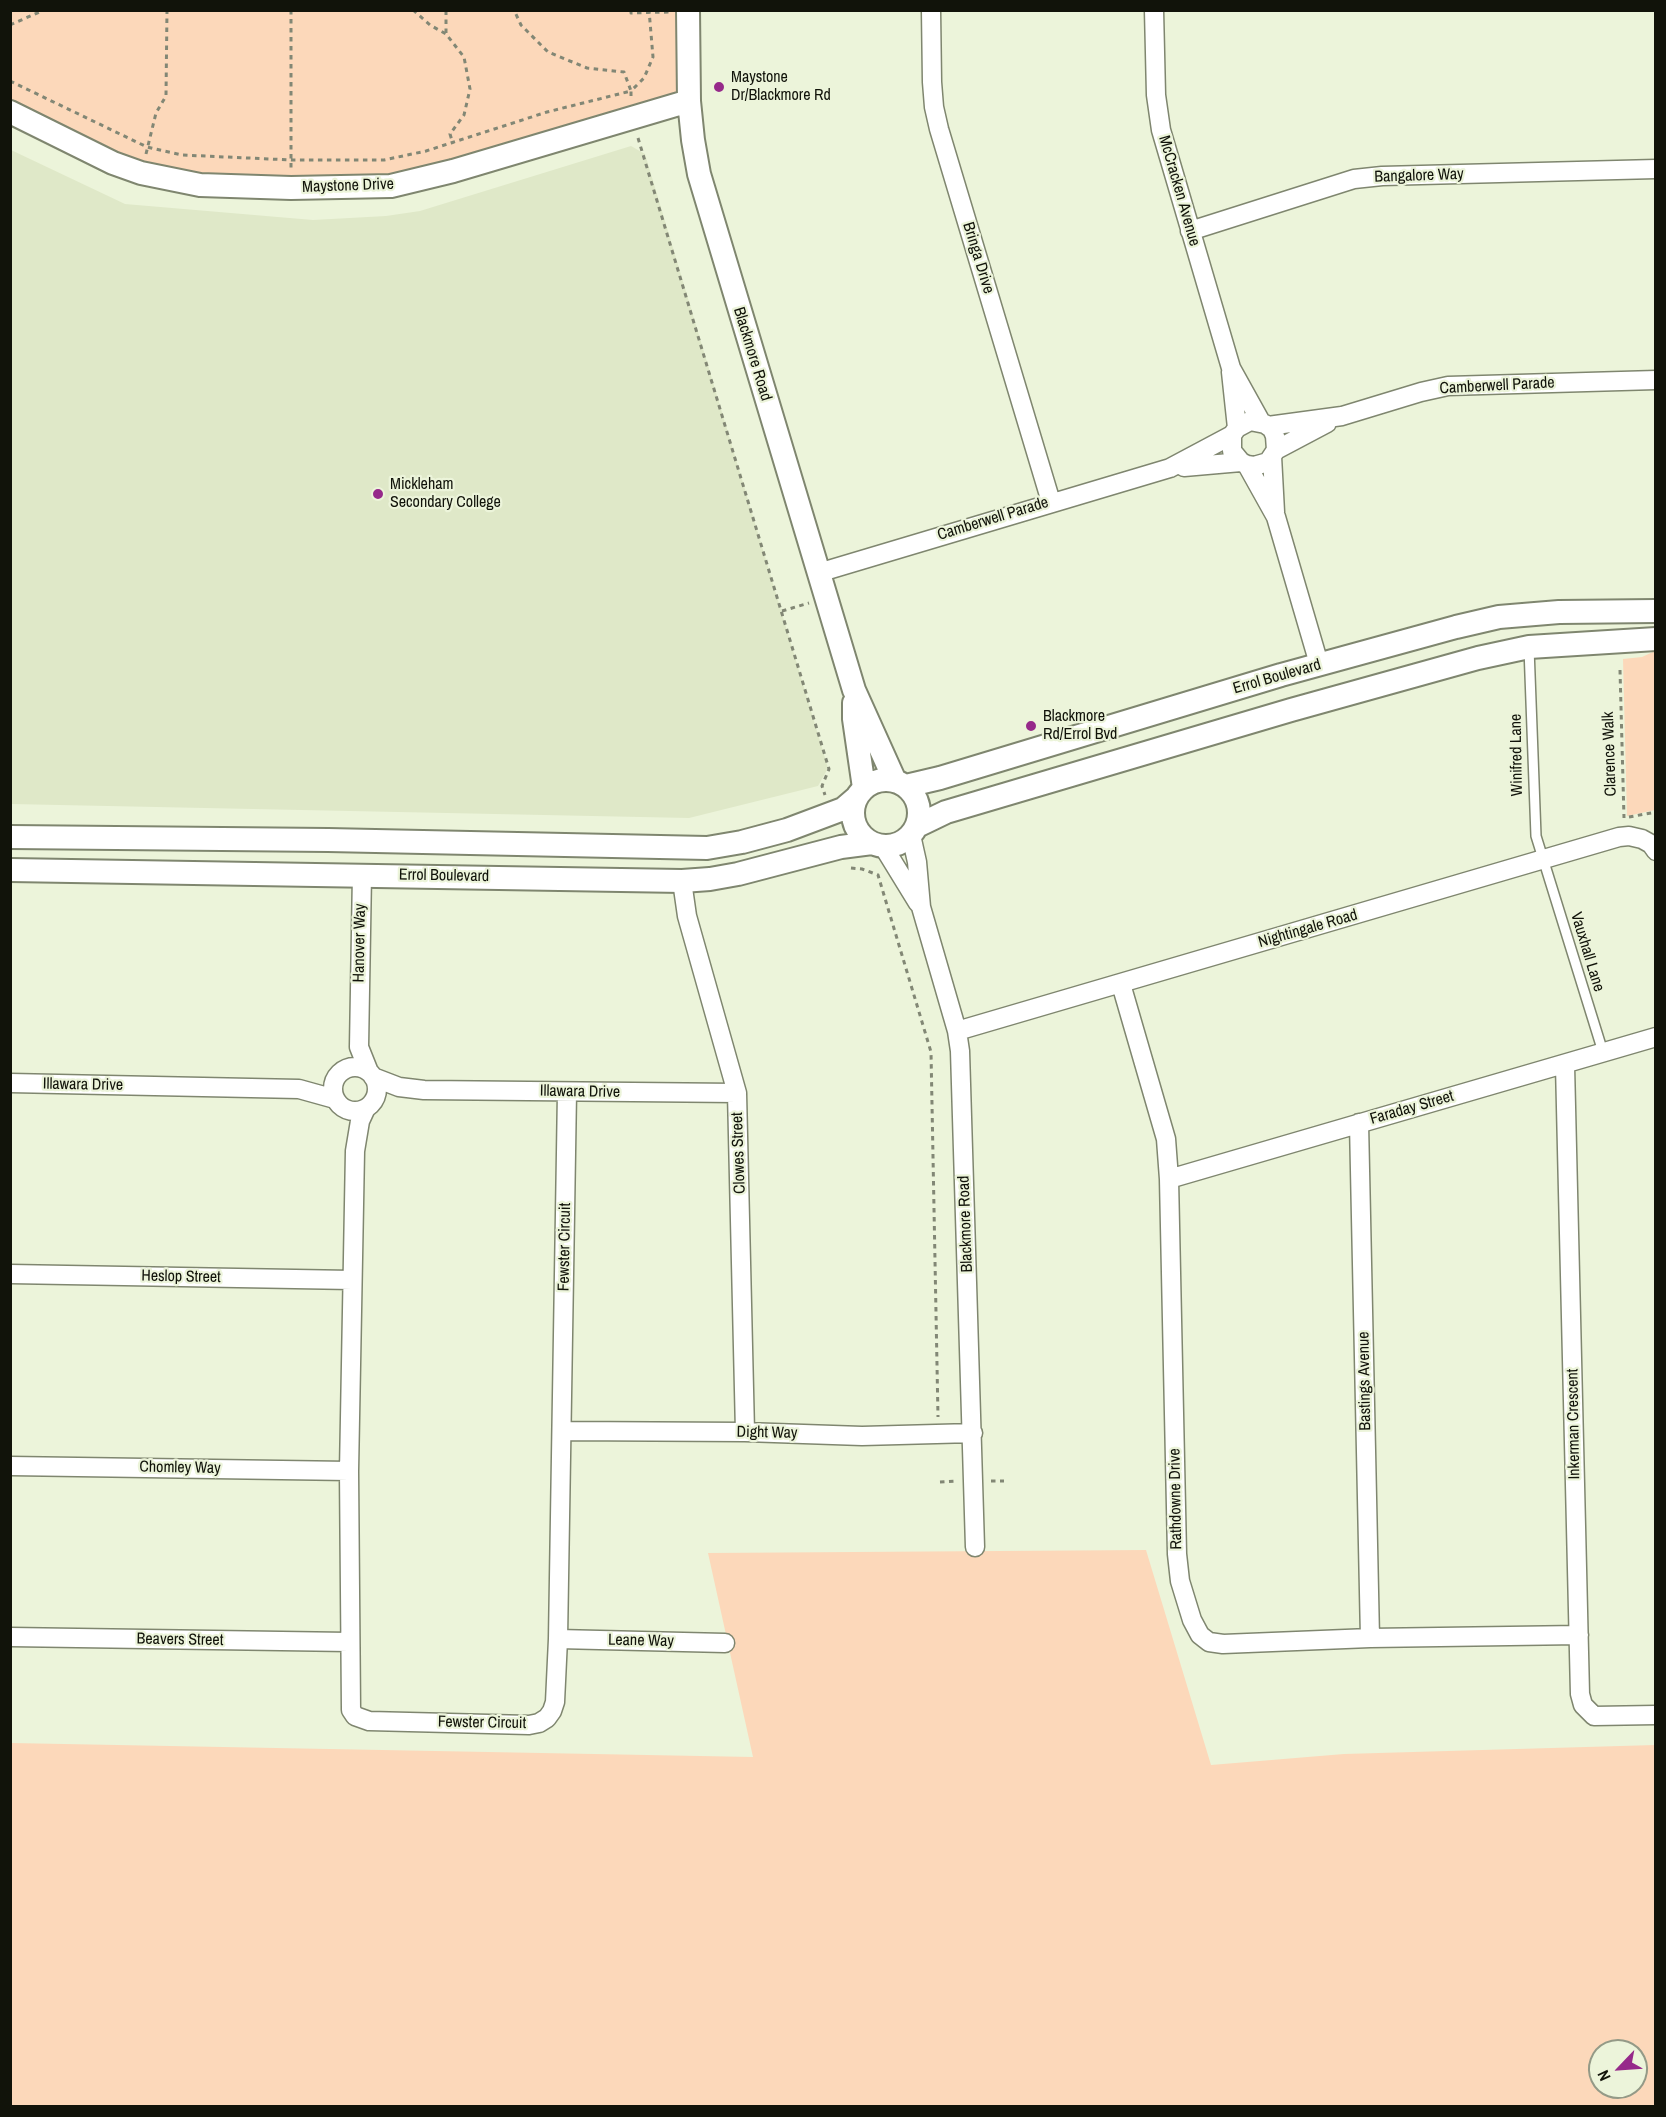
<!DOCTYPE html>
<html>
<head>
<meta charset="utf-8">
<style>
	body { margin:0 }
	#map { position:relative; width:1666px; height:2117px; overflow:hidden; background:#ecf4da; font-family:"Archivo Narrow",sans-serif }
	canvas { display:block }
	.frame { position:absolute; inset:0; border:12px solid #11130a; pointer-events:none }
	.north { position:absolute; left:1588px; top:2039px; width:60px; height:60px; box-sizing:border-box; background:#ecf4da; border:2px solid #949a87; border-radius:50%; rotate:245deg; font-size:16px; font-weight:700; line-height:24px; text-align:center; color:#11130a }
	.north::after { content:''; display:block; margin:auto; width:21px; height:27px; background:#96298a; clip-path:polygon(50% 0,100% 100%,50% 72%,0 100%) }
</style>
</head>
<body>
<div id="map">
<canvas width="1666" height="2117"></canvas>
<div class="frame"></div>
<div class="north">N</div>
</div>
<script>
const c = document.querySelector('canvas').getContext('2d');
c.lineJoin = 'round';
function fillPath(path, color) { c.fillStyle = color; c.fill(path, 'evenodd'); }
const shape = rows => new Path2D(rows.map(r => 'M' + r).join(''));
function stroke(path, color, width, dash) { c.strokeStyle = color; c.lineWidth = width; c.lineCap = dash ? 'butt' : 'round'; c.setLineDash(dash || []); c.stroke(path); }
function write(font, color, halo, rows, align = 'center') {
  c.font = font + ' "Archivo Narrow",sans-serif'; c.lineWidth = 4.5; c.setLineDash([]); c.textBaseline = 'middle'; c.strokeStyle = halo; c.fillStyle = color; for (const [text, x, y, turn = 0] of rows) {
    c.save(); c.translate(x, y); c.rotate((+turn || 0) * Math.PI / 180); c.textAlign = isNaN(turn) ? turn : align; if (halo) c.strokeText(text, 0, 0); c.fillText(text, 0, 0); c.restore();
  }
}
const built = shape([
	[631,146,645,154,828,768,818,786,689,818,11,804,11,150,125,204,313,220,386,216,420,211]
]);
const green = shape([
	[10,11,688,11,689,101,391,186,200,185,11,112],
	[1655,651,1655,810,1627,816,1623,659,1642,657],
	[1146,1550,1211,1765,1344,1754,1655,1745,1655,2106,11,2106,11,1743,753,1757,708,1553],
	[1600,2051,1636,2051,1636,2087,1600,2087]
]);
const path = shape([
	[291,10,291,168],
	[413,10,430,25,446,34,464,57,470,89,464,115,450,134,453,144],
	[631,10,631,13,669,12],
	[10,25,44,10],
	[446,33,446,10],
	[10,81,147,147,182,155,292,160,384,160,426,151,547,112,631,91,624,72,587,68,548,52,521,25,514,10],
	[631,96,631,91,644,78,653,57,649,10],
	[638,138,829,769,822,786,825,795],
	[146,154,156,113,166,96,167,10],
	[782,611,809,603],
	[1620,670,1624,818],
	[1629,817,1656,812],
	[851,868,862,869,878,875,931,1052,938,1417],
	[991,1481,1004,1481],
	[940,1482,957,1481]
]);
const service = shape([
	[1529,648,1536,836,1603,1052]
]);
const minor = shape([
	[931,10,932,82,934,107,939,129,1051,502],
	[1154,10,1156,95,1161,130,1231,368,1261,422],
	[1190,231,1354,179,1382,176,1656,169],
	[1231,372,1237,428],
	[1268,426,1342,416,1421,392,1448,386,1656,380],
	[1276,450,1327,423],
	[1272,456,1275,512],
	[1247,465,1276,517,1319,664],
	[1184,467,1241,462],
	[818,573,1170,468,1232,435,1237,428,1250,421,1265,424,1272,429,1275,436,1276,450,1268,462,1254,466,1247,465,1241,462,1232,451,1232,435],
	[911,835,917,862,921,907,957,1031,960,1051,975,1547],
	[883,846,918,903],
	[362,874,359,1047,369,1072],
	[682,881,687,916,737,1093,745,1432],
	[1121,984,1166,1139,1169,1179,1177,1554,1180,1581,1192,1620,1200,1635,1209,1642,1223,1644,1370,1638,1579,1635],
	[957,1031,1619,837,1629,836,1642,839,1651,844,1656,851],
	[1565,1065,1580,1694,1583,1705,1594,1716,1656,1715],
	'333 1089a22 22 0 1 1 44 0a22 22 0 1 1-44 0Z',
	[373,1077,399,1087,424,1090,737,1093],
	[10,1083,299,1089,335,1099],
	[366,1108,360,1121,355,1151,349,1471,351,1710,355,1716,369,1721,529,1725,539,1723,547,1718,552,1711,555,1702,558,1639,567,1092],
	[1359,1123,1370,1638],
	[1169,1179,1656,1037],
	[10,1274,352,1280],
	[562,1431,745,1432,862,1436,973,1433],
	[10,1466,349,1471],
	[10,1637,349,1642],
	[558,1639,725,1643]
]);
const tertiary = shape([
	[688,10,689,101,693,140,699,174,854,690,895,781],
	[10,112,113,163,141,173,200,185,291,188,391,186,453,171,689,101],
	[854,703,854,719,864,788],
	'853 813a33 33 0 1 1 66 0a33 33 0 1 1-66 0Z',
	[906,786,940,778,1281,675,1456,627,1499,617,1559,612,1656,611],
	[917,826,946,812,1291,710,1478,658,1529,647,1656,639],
	[10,837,328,840,707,848,742,842,787,830,843,809,857,797],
	[10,870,682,881,710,879,738,874,841,847,872,843]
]);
const markers = [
	[719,87,6,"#96298a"],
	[378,494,6,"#96298a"],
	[1031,726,6,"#96298a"]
];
const poiNames = [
	["Maystone",731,78],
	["Dr/Blackmore Rd",731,96],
	["Mickleham",390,485],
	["Secondary College",390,503],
	["Blackmore",1043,717],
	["Rd/Errol Bvd",1043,735]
];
const streetNames = [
	["Bangalore Way",1419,176,-2],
	["Maystone Drive",348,186,-2],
	["McCracken Avenue",1179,191,74],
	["Bringa Drive",978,258,73],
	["Blackmore Road",752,354,73],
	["Camberwell Parade",1497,386,-3],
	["Camberwell Parade",993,519,-17],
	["Errol Boulevard",1277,677,-16],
	["Clarence Walk",1610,754,-92],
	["Winifred Lane",1517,755,-91],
	["Errol Boulevard",444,876,1],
	["Nightingale Road",1308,929,-16],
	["Hanover Way",360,943,-89],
	["Vauxhall Lane",1587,952,73],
	["Illawara Drive",83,1085,1],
	["Illawara Drive",580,1092,1],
	["Faraday Street",1412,1108,-16],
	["Clowes Street",739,1153,-92],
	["Blackmore Road",966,1224,-92],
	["Fewster Circuit",565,1247,-89],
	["Heslop Street",181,1277,1],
	["Bastings Avenue",1365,1381,-91],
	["Inkerman Crescent",1574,1424,-91],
	["Dight Way",767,1433,1],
	["Chomley Way",180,1468,1],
	["Rathdowne Drive",1176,1499,-91],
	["Beavers Street",180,1640,1],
	["Leane Way",641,1641,1],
	["Fewster Circuit",482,1723,1]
];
fillPath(built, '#dfe8c8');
fillPath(green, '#fcd8ba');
stroke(service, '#7f866f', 12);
stroke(minor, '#7f866f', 21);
stroke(tertiary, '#7f866f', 26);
stroke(path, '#828775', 3, [4.5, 4.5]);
stroke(service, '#fff', 9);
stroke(minor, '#fff', 18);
stroke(tertiary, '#fff', 22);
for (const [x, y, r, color] of markers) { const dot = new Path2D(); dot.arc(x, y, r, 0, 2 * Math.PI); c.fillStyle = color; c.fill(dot); stroke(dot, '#ecf4da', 2); }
write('16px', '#11130a', '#ecf4da', poiNames, 'left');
write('16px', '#11130a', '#ecf4da', streetNames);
</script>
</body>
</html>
